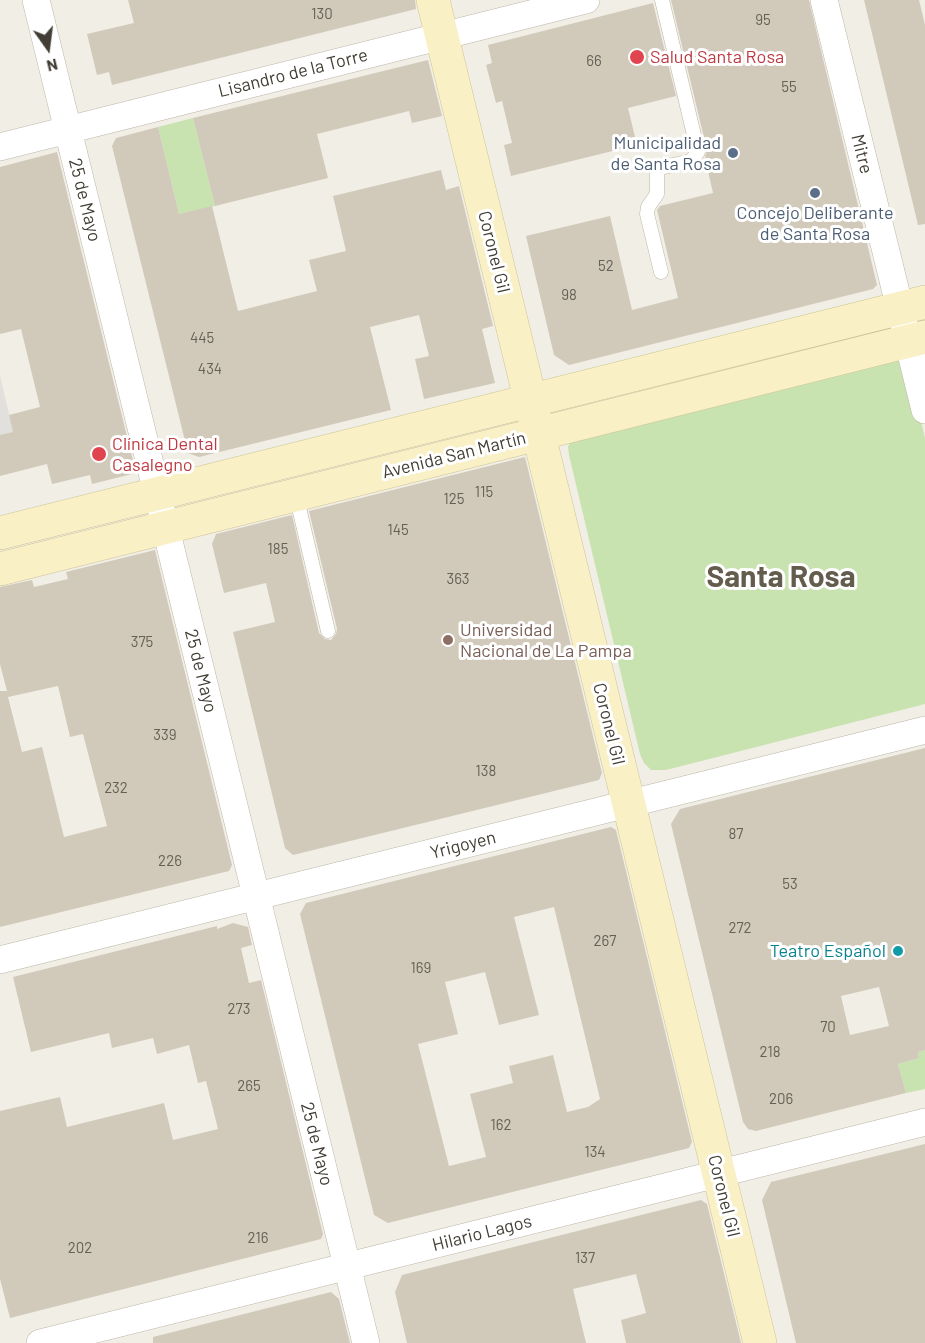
<!DOCTYPE html>
<html>
<head>
<meta charset="utf-8">
<style>
	body { margin:0 }
	#map { position:relative; width:925px; height:1343px; overflow:hidden; background:#f1eee5; font-family:Barlow,sans-serif }
	canvas { display:block }
	.north { position:absolute; left:18px; top:18px; width:60px; height:60px; -webkit-text-stroke:4px #fff; paint-order:stroke; rotate:166deg; font-size:16px; font-weight:700; line-height:24px; text-align:center; color:#423e35 }
	.north::after { content:''; display:block; margin:auto; width:21px; height:27px; background:#423e35; clip-path:polygon(50% 0,100% 100%,50% 72%,0 100%) }
</style>
</head>
<body>
<div id="map">
<canvas width="925" height="1343"></canvas>
<div class="north">N</div>
</div>
<script>
const c = document.querySelector('canvas').getContext('2d');
c.lineJoin = 'round';
function fillPath(path, color) { c.fillStyle = color; c.fill(path, 'evenodd'); }
const shape = rows => new Path2D(rows.map(r => 'M' + r).join(''));
function stroke(path, color, width, dash) { c.strokeStyle = color; c.lineWidth = width; c.lineCap = dash ? 'butt' : 'round'; c.setLineDash(dash || []); c.stroke(path); }
function write(font, color, halo, rows, align = 'center') {
  c.font = font + ' Barlow,sans-serif'; c.lineWidth = 6; c.setLineDash([]); c.textBaseline = 'middle'; c.strokeStyle = halo; c.fillStyle = color; for (const [text, x, y, turn = 0] of rows) {
    c.save(); c.translate(x, y); c.rotate((+turn || 0) * Math.PI / 180); c.textAlign = isNaN(turn) ? turn : align; if (halo) c.strokeText(text, 0, 0); c.fillText(text, 0, 0); c.restore();
  }
}
const green = shape([
	[193,118,215,206,179,214,158,127],
	[898,358,908,368,925,438,925,704,666,770,651,770,644,763,640,754,569,455,568,447,571,440],
	[925,1050,925,1089,906,1093,898,1064,919,1058,918,1052]
]);
const parking = shape([
	[0,376,15,439,0,435]
]);
const building = shape([
	[128,0,415,0,416,9,112,85,109,72,97,75,87,34,134,23],
	[671,0,809,0,877,285,873,289,569,365,554,355,526,236,610,216,632,310,678,298,657,210,660,206,713,193,705,158,707,150],
	[864,0,919,0,925,25,925,224,918,225],
	[653,3,676,96,628,108,637,145,511,176,504,145,512,143,502,101,496,103,486,65,492,63,488,45],
	[428,60,442,116,412,123,409,111,317,134,328,178,215,206,193,118],
	[158,127,179,214,212,206,238,311,317,291,309,260,346,251,333,196,441,170,446,190,459,186,493,326,482,329,495,383,424,399,415,359,429,356,419,315,370,327,391,410,199,457,188,453,112,146,116,138],
	[57,152,136,473,92,484,90,475,52,484,47,464,0,476,0,435,13,432,9,415,40,407,21,329,0,334,0,167],
	[525,457,602,773,599,780,293,855,285,848,233,632,275,622,266,583,224,593,212,544,216,534,292,515,319,633,325,639,331,640,336,634,337,629,309,511],
	[155,550,232,865,229,871,0,927,0,691,7,691,0,664,0,587,32,580,34,587,68,579,66,572],
	[58,686,70,737,83,734,107,826,64,837,42,747,22,752,8,697],
	[925,748,925,1050,918,1052,919,1058,898,1064,906,1093,756,1131,748,1129,743,1122,671,824,680,809],
	[879,987,889,1026,850,1035,841,996],
	[611,827,616,830,692,1142,689,1148,388,1223,374,1215,300,914,306,903],
	[554,907,600,1099,588,1107,567,1112,553,1055,509,1066,513,1083,470,1094,486,1157,449,1166,418,1044,458,1034,445,982,485,972,499,1025,539,1015,514,917],
	[233,923,248,927,252,945,241,948,249,983,261,980,323,1234,321,1239,10,1318,0,1279,0,1111,60,1097,67,1127,164,1103,173,1140,218,1129,206,1081,198,1083,189,1045,157,1054,153,1038,112,1048,109,1033,31,1052,13,977,217,926,217,929],
	[925,1144,925,1343,796,1343,762,1200,771,1182],
	[701,1200,707,1204,741,1343,626,1343,621,1320,646,1313,636,1274,573,1289,586,1343,407,1343,395,1292,402,1275],
	[331,1292,339,1299,350,1343,153,1343,153,1337]
]);
const lane = shape([
	[661,272,647,214,648,207,657,194,657,173,660,168,691,161,698,152,662,0],
	[296,495,328,631]
]);
const street = shape([
	[36,0,366,1343],
	[824,0,925,410],
	[0,147,586,0],
	[0,960,925,730],
	[40,1343,925,1122]
]);
const secondary = shape([
	[433,0,760,1343],
	[0,533,925,302],
	[0,569,925,337]
]);
const markers = [
	[637,57,8,"#e0444e"],
	[733,153,6,"#5c6f8a"],
	[815,193,6,"#5c6f8a"],
	[99,454,8,"#e0444e"],
	[448,640,6,"#8d6e63"],
	[898,951,6,"#0f9aa8"]
];
const numberNames = [
	["130",322,14],
	["95",763,20],
	["66",594,61],
	["55",789,87],
	["52",606,266],
	["98",569,295],
	["445",202,338],
	["434",210,369],
	["115",484,492],
	["125",454,499],
	["145",398,530],
	["185",278,549],
	["363",458,579],
	["375",142,642],
	["339",165,735],
	["138",486,771],
	["232",116,788],
	["87",736,834],
	["226",170,861],
	["53",790,884],
	["272",740,928],
	["267",605,941],
	["169",421,968],
	["273",239,1009],
	["70",828,1027],
	["218",770,1052],
	["265",249,1086],
	["206",781,1099],
	["162",501,1125],
	["134",595,1152],
	["216",258,1238],
	["202",80,1248],
	["137",585,1258]
];
const healthNames = [
	["Salud Santa Rosa",650,57],
	["Clínica Dental",112,444],
	["Casalegno",112,465]
];
const streetNames = [
	["Lisandro de la Torre",293,73,-14],
	["Mitre",862,154,76],
	["25 de Mayo",85,200,76],
	["Coronel Gil",494,252,76],
	["Avenida San Martín",454,455,-14],
	["25 de Mayo",201,671,76],
	["Coronel Gil",609,724,76],
	["Yrigoyen",463,845,-14],
	["25 de Mayo",317,1144,76],
	["Coronel Gil",724,1196,76],
	["Hilario Lagos",482,1233,-14]
];
const serviceNames = [
	["Municipalidad",721,143],
	["de Santa Rosa",721,164],
	["Concejo Deliberante",815,213,"center"],
	["de Santa Rosa",815,234,"center"]
];
const educationNames = [
	["Universidad",460,630],
	["Nacional de La Pampa",460,651]
];
const cultureNames = [
	["Teatro Español",886,951]
];
const townNames = [
	["Santa Rosa",781,577]
];
fillPath(green, '#c8e2b0');
fillPath(parking, '#e2e0dc');
fillPath(building, '#d1cabb');
stroke(lane, '#bbb6a8', 15);
stroke(street, '#bbb6a8', 28);
stroke(secondary, '#cdc297', 34);
stroke(lane, '#fff', 14);
stroke(street, '#fff', 27);
stroke(secondary, '#f9f0c6', 33);
for (const [x, y, r, color] of markers) { const dot = new Path2D(); dot.arc(x, y, r, 0, 2 * Math.PI); c.fillStyle = color; c.fill(dot); stroke(dot, '#fff', 2); }
write('15px', '#666156', null, numberNames);
write('18px', '#be3a42', '#fff', healthNames, 'left');
write('18px', '#423e35', '#fff', streetNames);
write('18px', '#4e5e75', '#fff', serviceNames, 'right');
write('18px', '#785e54', '#fff', educationNames, 'left');
write('18px', '#0d838f', '#fff', cultureNames, 'right');
write('bold 30px', '#645c4d', '#fff', townNames);
</script>
</body>
</html>
